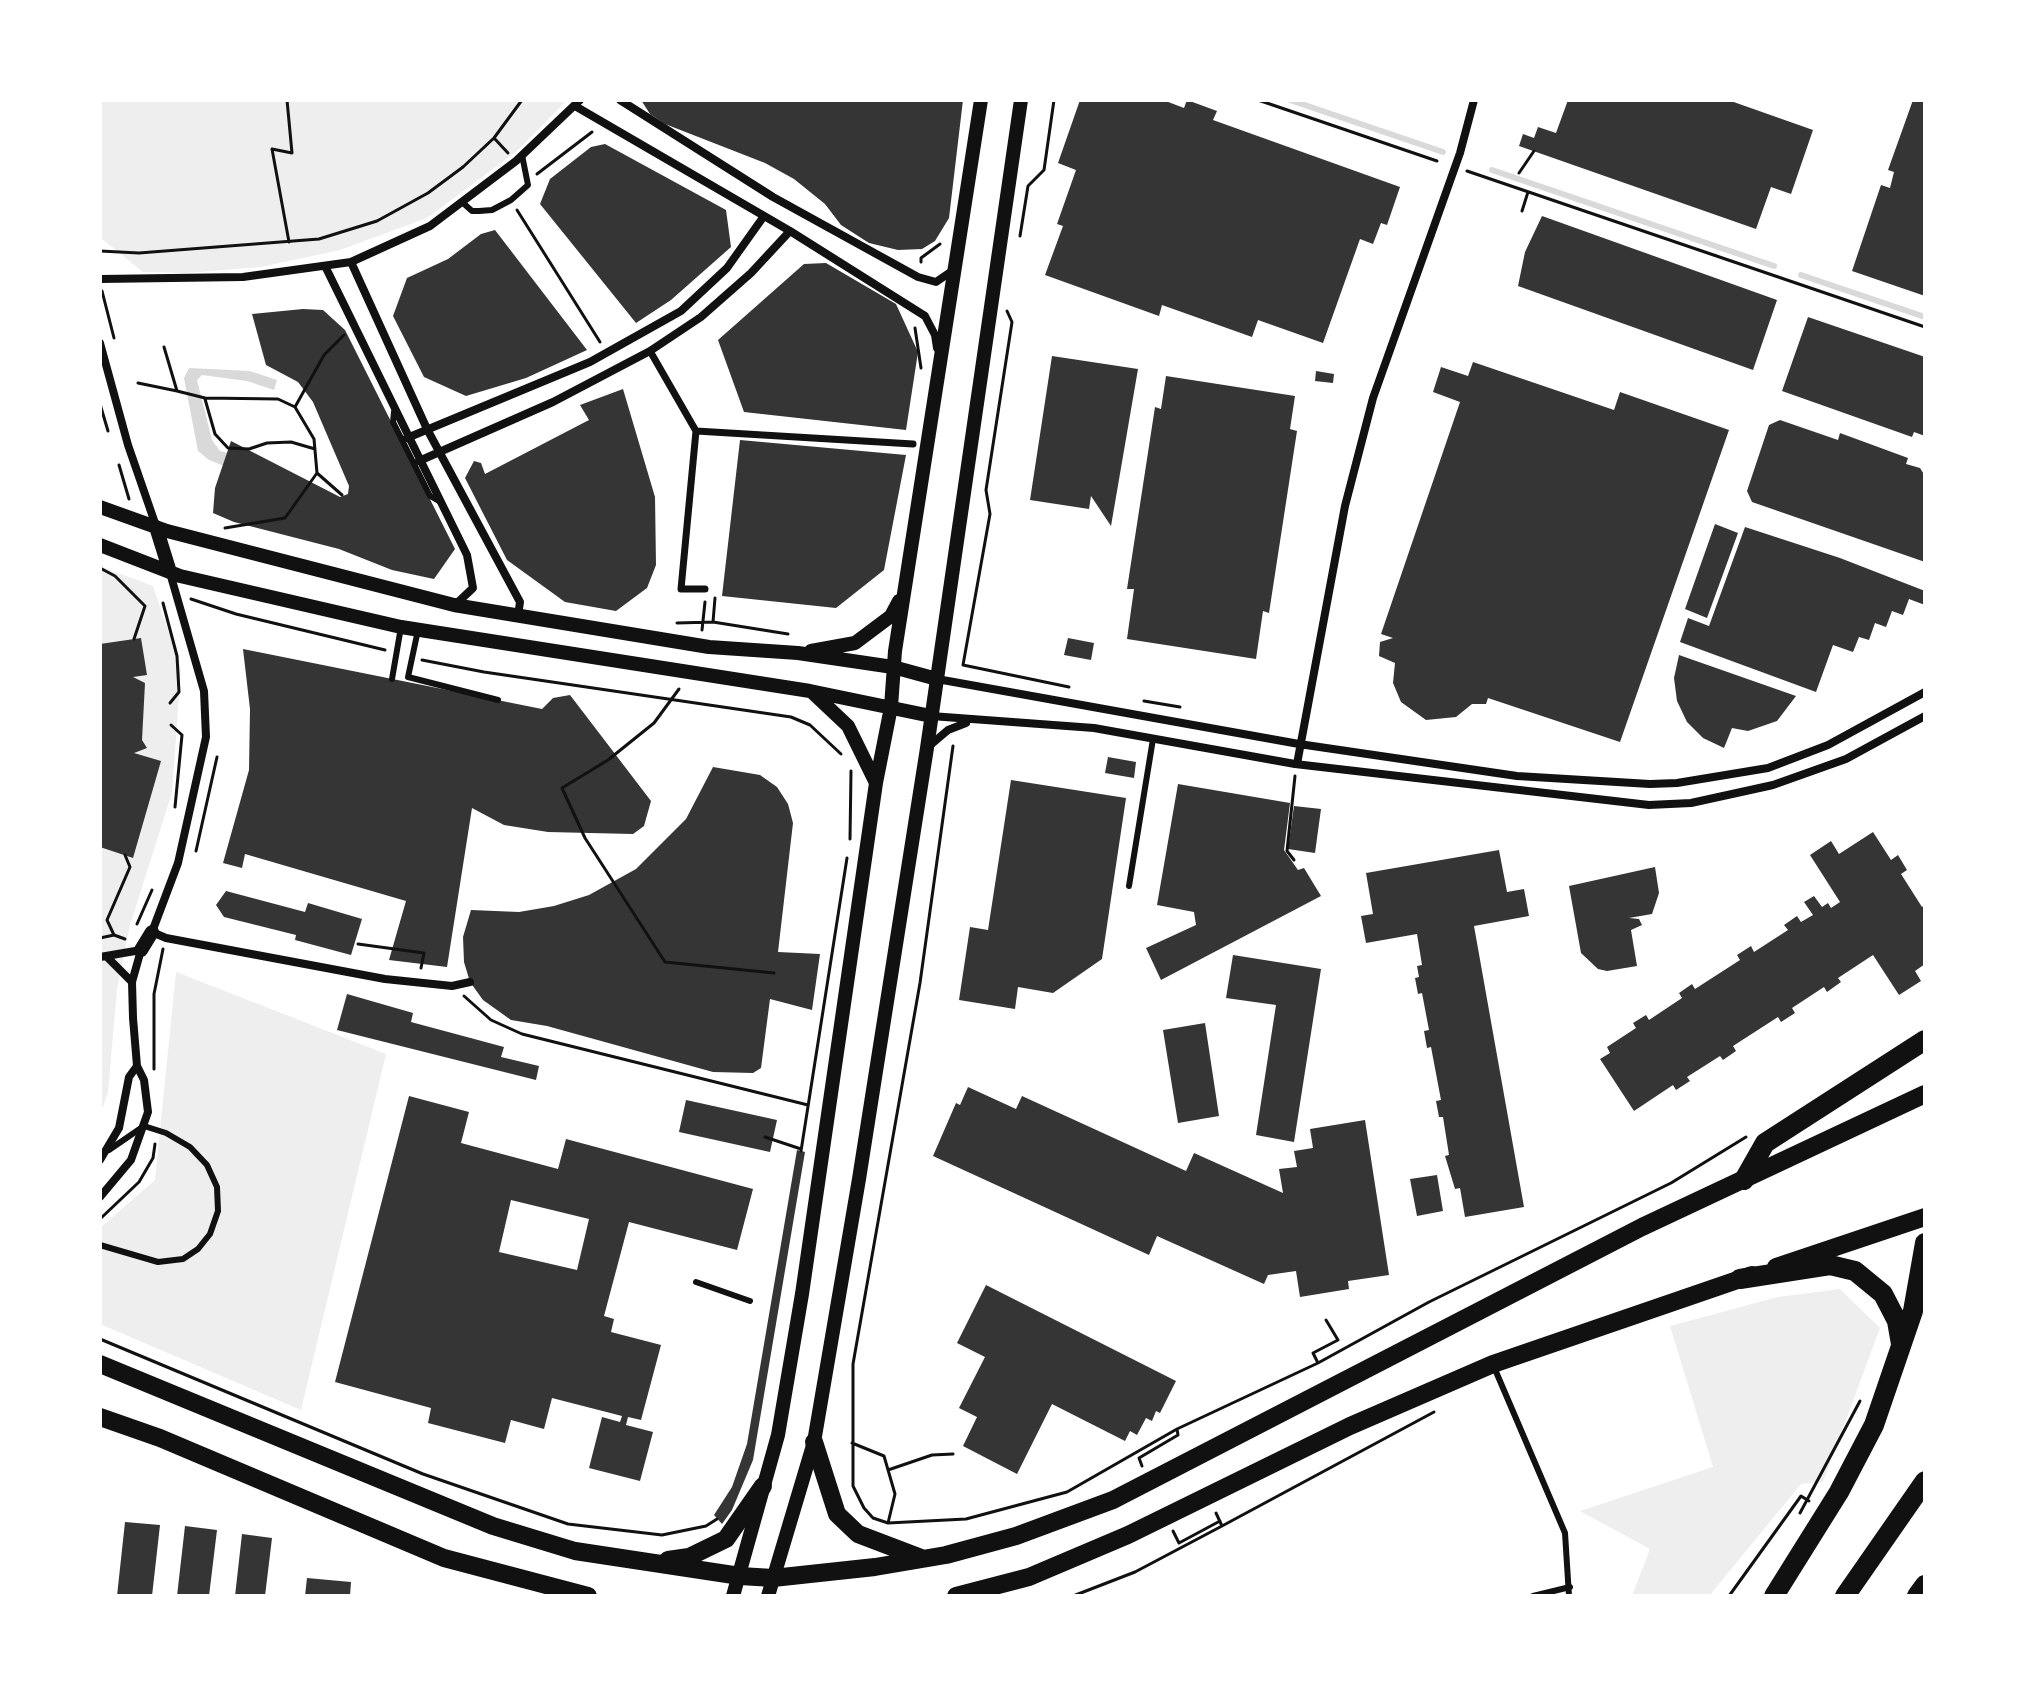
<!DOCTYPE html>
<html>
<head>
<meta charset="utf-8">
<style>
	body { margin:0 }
	#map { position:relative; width:2025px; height:1696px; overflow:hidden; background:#fff; font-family:Merriweather,serif }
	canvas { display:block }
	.frame { position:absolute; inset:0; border:102px solid #fff; pointer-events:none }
</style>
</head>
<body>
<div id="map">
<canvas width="2025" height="1696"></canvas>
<div class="frame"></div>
</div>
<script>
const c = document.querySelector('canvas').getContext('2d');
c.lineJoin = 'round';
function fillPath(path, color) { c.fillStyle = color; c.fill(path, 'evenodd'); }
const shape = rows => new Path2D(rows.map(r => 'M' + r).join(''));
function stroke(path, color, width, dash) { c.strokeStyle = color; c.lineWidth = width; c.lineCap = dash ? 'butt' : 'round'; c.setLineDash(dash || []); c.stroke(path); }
const green = shape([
	[100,100,567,100,517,151,427,218,340,250,261,267,186,273,143,272,101,238],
	[100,566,153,586,181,669,172,793,130,925,117,989,108,1092,100,1115],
	[176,972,386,1054,301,1410,100,1324,100,1228,155,1180],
	[1840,1289,1880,1328,1823,1482,1801,1484,1709,1596,1632,1596,1650,1549,1580,1511,1713,1467,1670,1326,1778,1297]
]);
const water = shape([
	[189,368,250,371,277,380,274,390,247,381,202,375,197,380,212,440,220,451,273,464,237,471,209,460,198,451,184,378]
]);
const stream = shape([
	[1290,100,1443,152],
	[1492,170,1774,266],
	[1801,275,1925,317]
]);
const building = shape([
	[641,100,963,100,949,218,935,241,922,249,898,250,869,243,841,225,825,204,794,179,765,163,665,124,650,114],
	[1080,100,1163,100,1184,108,1187,100,1217,111,1213,120,1400,187,1387,225,1381,223,1373,244,1360,239,1323,343,1258,320,1252,337,1162,305,1159,316,1045,275,1063,226,1057,224,1076,170,1058,163],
	[1568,100,1728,100,1813,130,1791,194,1771,187,1756,229,1519,146,1523,134,1534,138,1538,127,1556,133],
	[1913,100,1925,100,1925,296,1852,271,1881,185,1890,188,1894,172,1888,170],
	[605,144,726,210,731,247,671,300,636,323,540,204,550,179,591,147],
	[1542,216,1777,300,1753,370,1518,286,1525,252],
	[495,230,587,350,526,378,466,396,424,377,393,316,407,278,448,259,481,234],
	[826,263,896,304,918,352,906,430,744,412,718,340,804,264],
	[303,309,323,310,345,330,455,549,434,579,392,570,339,549,234,522,213,513,215,488,231,441,340,497,348,494,349,486,313,402,298,382,266,365,252,314],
	[1808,317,1925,357,1925,436,1914,432,1912,437,1782,391],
	[1052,356,1138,369,1111,526,1091,496,1089,509,1030,500],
	[1473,362,1614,410,1620,392,1729,430,1620,742,1488,698,1486,704,1472,704,1456,717,1426,720,1401,702,1393,683,1395,663,1379,656,1380,642,1393,638,1381,634,1460,402,1433,392,1441,367,1468,376],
	[1316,371,1334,374,1333,383,1315,381],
	[1166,376,1295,396,1290,429,1297,431,1269,613,1263,611,1256,659,1127,639,1134,589,1127,589,1155,407,1161,409],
	[623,389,655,497,656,565,647,588,616,611,565,602,507,560,465,478,474,461,481,463,485,474,589,420,580,405],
	[1780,420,1838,440,1840,433,1908,458,1906,464,1920,468,1925,476,1925,562,1752,502,1747,491,1769,425],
	[740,440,906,455,884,570,836,608,722,596],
	[1715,524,1738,533,1707,618,1685,609],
	[1745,527,1840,558,1925,591,1925,605,1909,599,1903,615,1892,611,1886,627,1875,623,1869,640,1859,637,1853,652,1833,645,1816,692,1680,642,1688,618,1709,626],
	[141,638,147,675,133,677,145,683,142,740,147,748,134,753,161,761,133,858,100,847,100,644],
	[1068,638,1094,643,1091,660,1064,655],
	[243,649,542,709,553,698,570,695,651,801,644,826,633,834,548,832,504,825,472,808,447,967,389,960,406,901,245,854,242,868,223,863,249,770,250,709],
	[1679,655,1796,696,1777,721,1748,731,1732,728,1724,748,1703,738,1687,722,1677,701,1674,678],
	[1108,757,1136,762,1134,778,1105,773],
	[713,767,760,775,777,787,788,804,793,823,778,952,820,954,812,1010,770,999,761,1068,753,1073,713,1072,547,1026,511,1020,483,1000,470,982,464,962,463,937,471,910,519,912,554,906,589,895,636,869,686,819],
	[1011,780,1126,798,1102,959,1053,993,1018,987,1015,1009,959,1000,970,927,988,930],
	[1178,784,1290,803,1284,850,1298,870,1304,868,1321,896,1161,980,1146,948,1196,925,1194,912,1157,905],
	[1294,806,1321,809,1315,853,1288,849],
	[1873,832,1891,860,1898,855,1907,870,1901,874,1922,907,1925,905,1925,964,1915,971,1921,981,1899,995,1873,955,1838,978,1841,982,1827,992,1824,987,1792,1008,1795,1013,1781,1022,1778,1017,1733,1046,1736,1051,1723,1060,1720,1056,1687,1077,1690,1081,1676,1090,1673,1085,1634,1111,1600,1059,1610,1053,1607,1047,1636,1028,1633,1023,1646,1015,1649,1020,1682,998,1679,993,1692,984,1695,989,1740,960,1737,955,1751,946,1754,952,1788,930,1784,925,1797,916,1801,922,1813,915,1804,902,1814,896,1822,907,1828,903,1831,908,1840,902,1810,855,1831,841,1839,854],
	[1499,850,1507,892,1524,889,1529,916,1474,926,1524,1207,1465,1217,1460,1188,1455,1189,1445,1156,1449,1155,1443,1117,1439,1117,1436,1101,1441,1100,1431,1047,1427,1048,1424,1031,1429,1030,1422,993,1418,994,1415,978,1419,977,1417,966,1422,965,1417,934,1366,943,1361,916,1373,914,1366,873],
	[1655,867,1659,893,1652,914,1629,918,1639,919,1642,925,1631,930,1637,966,1607,971,1598,969,1581,953,1569,886],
	[226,891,305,912,308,903,362,919,351,955,295,940,296,935,224,917,216,905],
	[1233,955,1321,969,1294,1142,1256,1135,1276,1005,1226,998],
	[347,994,413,1013,411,1022,504,1047,501,1057,539,1066,536,1080,337,1030],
	[1205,1023,1219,1116,1178,1123,1163,1030],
	[968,1087,1016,1109,1022,1096,1186,1171,1194,1153,1283,1193,1279,1169,1297,1167,1294,1151,1313,1148,1310,1129,1365,1120,1389,1275,1348,1281,1349,1289,1300,1297,1296,1271,1268,1275,1264,1284,1157,1236,1149,1255,933,1156,956,1103,960,1105],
	[409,1096,469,1112,461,1143,558,1169,566,1139,753,1189,737,1250,629,1222,604,1316,614,1319,611,1332,661,1345,641,1420,628,1417,626,1425,653,1432,640,1481,589,1468,602,1417,620,1422,622,1416,552,1398,544,1429,511,1420,505,1443,428,1423,431,1408,335,1382],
	[511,1200,589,1219,577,1270,499,1252],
	[686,1100,777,1120,770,1152,679,1132],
	[797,1150,805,1152,753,1460,732,1510,722,1524,714,1515,732,1487,747,1444],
	[1437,1175,1443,1211,1417,1216,1410,1179],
	[986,1285,1176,1381,1160,1413,1156,1411,1152,1421,1146,1418,1137,1435,1130,1431,1125,1441,1052,1404,1017,1474,963,1446,977,1417,959,1408,985,1357,957,1343],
	[125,1522,160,1525,152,1596,117,1596],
	[185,1526,217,1530,209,1596,177,1596],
	[242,1534,272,1538,265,1596,235,1596],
	[307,1578,351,1582,350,1596,305,1596]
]);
const path = shape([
	[287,100,292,153,272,149,289,242],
	[1258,100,1437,161],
	[494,138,508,153],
	[1467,171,1925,327],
	[1519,173,1534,151],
	[537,174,592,132],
	[517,210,600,342],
	[1522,211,1528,192],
	[1020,236,1028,186,1044,170,1054,100],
	[100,251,139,253,319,239,377,221,428,193,463,167,494,138,522,100],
	[921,262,921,258,940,244],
	[102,291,114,338],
	[1007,311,1012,322,986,490,990,514,963,665,1069,687],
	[915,328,921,368],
	[164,347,177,391,205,398,278,399,295,407,314,439,317,473,342,495],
	[138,383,177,391],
	[205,399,215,434,228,448,249,449,267,443,291,442,315,449],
	[100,404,108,431],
	[295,407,324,355,344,335],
	[119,465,129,499],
	[225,528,285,518,317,473],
	[100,568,115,576,145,606,134,639],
	[715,598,713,622,788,634],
	[191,599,236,614,385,650],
	[163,603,177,656,179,692,170,703],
	[677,623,713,622],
	[702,630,705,602],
	[422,660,484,672,791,717,810,725,841,754],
	[679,689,654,723,608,760,562,788,585,838,665,962,774,973],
	[1144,701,1180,707],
	[171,725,182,735,175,807],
	[953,746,920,983,853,1364,853,1486,864,1508,873,1518,888,1523,966,1519,1067,1492,1177,1429],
	[850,839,851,771],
	[196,851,217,757],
	[1294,860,1287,851,1295,776],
	[137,924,152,890],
	[114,935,107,920,130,867,125,855],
	[100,938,114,935,125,939],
	[358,944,424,953,421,968],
	[464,996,491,1020,522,1034,808,1105],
	[154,1069,154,994,163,949],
	[765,1137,801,1149],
	[801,1151,847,858],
	[100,1219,139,1182,153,1158,155,1144],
	[100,1339,423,1474,568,1524,662,1535,706,1526,717,1519],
	[1318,1363,1313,1353,1338,1340,1326,1320],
	[852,1443,884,1456,895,1494,888,1523],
	[1142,1466,1139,1458,1178,1435,1177,1429,1318,1363,1429,1302,1671,1183,1746,1137],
	[888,1470,932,1455,953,1454],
	[1800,1513,1860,1401],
	[1222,1526,1434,1412],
	[1173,1531,1179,1543,1220,1521],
	[1073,1596,1135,1572,1222,1526,1216,1513],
	[1729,1596,1801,1496,1809,1501]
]);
const service = shape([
	[462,202,472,211,479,211,492,210,511,200,528,185,522,155],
	[394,412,393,422,430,496,439,501],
	[418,630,408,677,498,700],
	[392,679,401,627],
	[1129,886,1153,739],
	[100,1245,158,1262,183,1259,198,1249,210,1234,218,1211,217,1187,207,1165,190,1147,166,1133,144,1126,109,1150],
	[696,1282,750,1301],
	[1494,1367,1565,1533,1569,1596],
	[1533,1596,1570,1587]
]);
const pedestrian = shape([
	[650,351,696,431],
	[705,589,681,589,696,431,913,444]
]);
const minor = shape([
	[620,100,773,197,918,277,936,282,952,271],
	[575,106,790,231,925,316,935,335,937,348],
	[351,262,427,429,520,602,518,616],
	[326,268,467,555,473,588,455,605],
	[100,279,243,277,351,262,430,226,516,161,580,100],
	[100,343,128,445,156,526],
	[407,438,590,362,681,311,727,268,764,216],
	[419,461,553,402,650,351,701,317,751,273,790,231],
	[170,573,204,691,206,737,178,863,152,932,166,938,385,979,452,986,470,982],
	[937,679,1299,744,1517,776,1650,784,1677,783,1768,768,1828,745,1925,692],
	[931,716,1094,728,1295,764,1649,805,1691,803,1773,785,1846,759,1925,716],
	[928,747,948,730,966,723],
	[1297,764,1345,506,1373,398,1460,153,1474,100],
	[100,957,141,950,132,982,133,1018,137,1066,144,1080,148,1112,131,1160,100,1197],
	[107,957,132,982],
	[100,1160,119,1128,129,1077,137,1066]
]);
const tertiary = shape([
	[100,507,167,531,454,605,709,647,798,653,893,667,937,679],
	[156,527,170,572],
	[100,545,180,576,401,627,810,691,931,716],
	[811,651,855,643,891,616,899,601],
	[813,693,848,726,876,783],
	[141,950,152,932],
	[733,1596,778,1435,802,1294,876,783,891,707,895,651,981,100],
	[768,1596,814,1442,859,1179,927,748,1021,100]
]);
const primary = shape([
	[1776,1267,1925,1217],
	[100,1364,493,1526,575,1551,740,1576,773,1578,875,1567,946,1555,1016,1536,1113,1500,1642,1227,1925,1094],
	[100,1417,160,1438,444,1558,588,1596],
	[814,1442,837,1514,858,1534,921,1558],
	[668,1560,689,1557,726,1539,763,1486],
	[956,1596,1029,1577,1128,1535,1350,1426,1493,1364,1752,1275]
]);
const motorway = shape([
	[1744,1180,1765,1143,1925,1040],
	[1740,1279,1830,1265,1855,1271,1883,1294,1897,1321,1901,1344],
	[1774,1596,1839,1492,1874,1425,1913,1311,1925,1243],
	[1845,1596,1925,1481],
	[1917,1596,1925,1585]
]);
fillPath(green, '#eee');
fillPath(water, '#d9d9d9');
stroke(stream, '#d9d9d9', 6);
fillPath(building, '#353535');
stroke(path, '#111', 3);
stroke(service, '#111', 6);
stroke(pedestrian, '#111', 7);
stroke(minor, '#111', 8);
stroke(tertiary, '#111', 14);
stroke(primary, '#111', 18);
stroke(motorway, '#111', 20);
</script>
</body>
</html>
